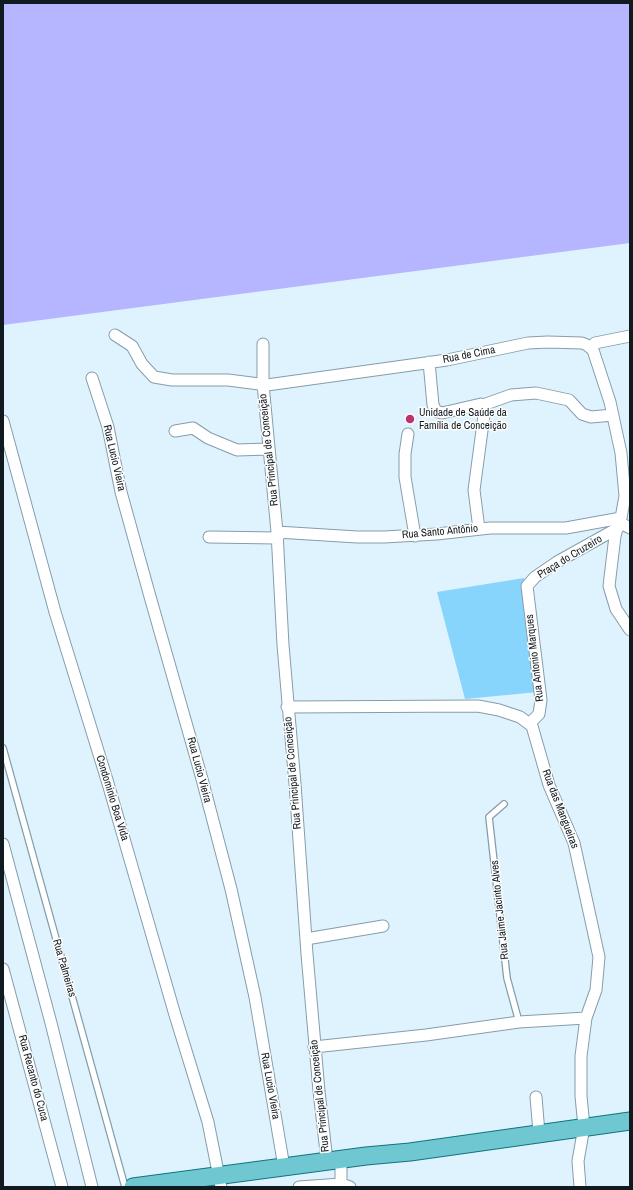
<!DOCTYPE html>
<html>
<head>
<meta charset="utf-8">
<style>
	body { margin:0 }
	#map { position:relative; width:633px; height:1190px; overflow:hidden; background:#dff3ff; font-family:"Archivo Narrow",sans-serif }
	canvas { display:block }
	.frame { position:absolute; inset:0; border:4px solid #111a1f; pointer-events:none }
</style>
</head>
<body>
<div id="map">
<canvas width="633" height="1190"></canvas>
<div class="frame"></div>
</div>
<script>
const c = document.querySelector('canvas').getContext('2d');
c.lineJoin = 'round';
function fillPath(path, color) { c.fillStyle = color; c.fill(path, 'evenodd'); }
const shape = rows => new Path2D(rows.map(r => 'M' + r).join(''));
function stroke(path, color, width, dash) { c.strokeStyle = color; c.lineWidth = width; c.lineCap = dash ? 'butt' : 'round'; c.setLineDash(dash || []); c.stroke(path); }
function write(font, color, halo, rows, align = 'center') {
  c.font = font + ' "Archivo Narrow",sans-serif'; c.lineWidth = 3; c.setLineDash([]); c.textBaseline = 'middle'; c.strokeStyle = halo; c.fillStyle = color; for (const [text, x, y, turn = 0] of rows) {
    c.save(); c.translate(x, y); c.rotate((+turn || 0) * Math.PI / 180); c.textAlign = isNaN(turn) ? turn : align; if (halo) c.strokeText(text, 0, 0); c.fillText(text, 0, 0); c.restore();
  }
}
const green = shape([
	[524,578,538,692,465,699,437,592]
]);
const water = shape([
	[3,3,630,3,630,243,3,325]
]);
const lane = shape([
	[3,748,125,1187],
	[504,804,489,817,507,978,519,1022]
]);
const street = shape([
	[115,335,132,346,142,364,154,377,172,380,228,380,267,385,447,360,528,343,548,342,582,343,587,345,593,350,610,402,621,453,625,496,621,518,566,528,490,528,437,534,384,537,357,537,277,532],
	[263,344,263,384,277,532,283,645,295,784,307,954,319,1091,327,1161],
	[591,347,595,343,630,336],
	[429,362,433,405,436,411,442,413,481,404,485,408,474,490,479,529],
	[92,378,108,427,121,492,149,593,202,779,231,889,255,997,284,1167],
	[483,405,511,395,536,393,569,400,582,414,591,417,613,415],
	[3,421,55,612,107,780,175,1015,208,1122,221,1187],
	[175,431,193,428,208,438,237,450,269,449],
	[408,434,405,454,405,477,415,536],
	[619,522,630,528],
	[618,525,615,536,609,586,616,609,630,630],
	[209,537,278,538],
	[287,707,478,706,499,710,520,717,532,726,549,785,574,843,599,957,596,990,586,1018,581,1056,581,1096,584,1127,578,1161,580,1187],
	[530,723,539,714,541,700,527,586,535,577,557,562,618,528],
	[3,844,51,1023,92,1187],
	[306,939,383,926],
	[3,969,62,1187],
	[314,1047,426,1035,519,1022,586,1018],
	[536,1097,539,1133],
	[341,1159,341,1184,350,1187],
	[299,1187,341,1184]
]);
const primary = shape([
	[133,1187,366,1156,410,1152,630,1121]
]);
const markers = [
	[410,419,5,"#bd336d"]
];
const streetNames = [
	["Rua de Cima",469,355,-11],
	["Rua Principal de Conceição",269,450,-96],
	["Rua Lucio Vieira",114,458,77],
	["Rua Santo Antônio",440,532,-5],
	["Praça do Cruzeiro",570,557,-31],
	["Rua Antonio Marques",535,658,-97],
	["Rua Lucio Vieira",199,770,75],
	["Rua Principal de Conceição",293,773,-95],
	["Condominio Boa Vida",112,798,73],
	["Rua das Mangueiras",560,809,69],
	["Rua Jaime Jacinto Alves",500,910,-96],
	["Rua Palmeiras",64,968,74],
	["Rua Recanto do Cuca",33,1078,75],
	["Rua Lucio Vieira",270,1086,80],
	["Rua Principal de Conceição",320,1096,-96]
];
const poiNames = [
	["Unidade de Saúde da",419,413],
	["Família de Conceição",419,426]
];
fillPath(green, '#87d4fd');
fillPath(water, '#b5b6ff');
stroke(lane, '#859daa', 8);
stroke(street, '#859daa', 13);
stroke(primary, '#10737f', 19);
stroke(lane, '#fff', 5.5);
stroke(street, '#fff', 11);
stroke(primary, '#6fc8d1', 17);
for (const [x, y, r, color] of markers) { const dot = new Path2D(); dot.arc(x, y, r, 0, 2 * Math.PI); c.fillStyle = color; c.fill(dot); stroke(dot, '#fdfdfd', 1.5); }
write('11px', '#111a1f', '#fdfdfd', streetNames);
write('11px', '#111a1f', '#fdfdfd', poiNames, 'left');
</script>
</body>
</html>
